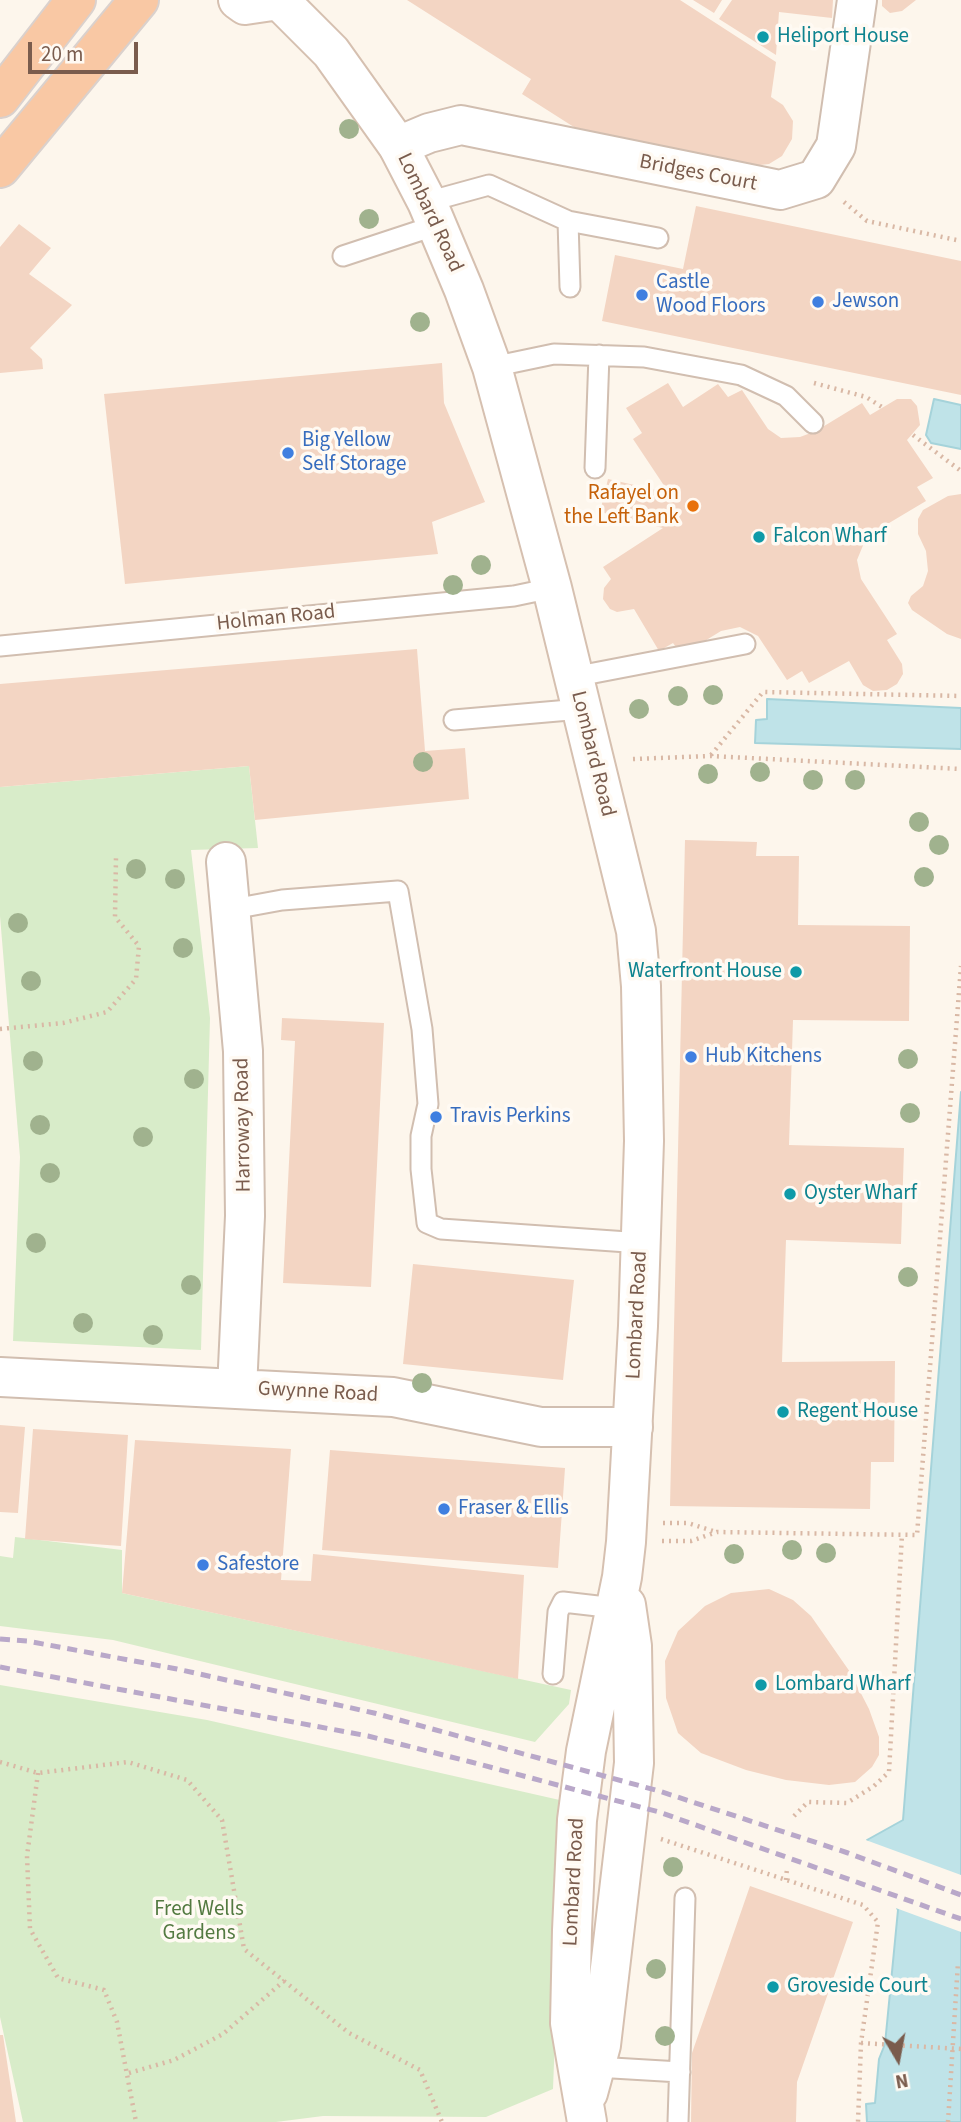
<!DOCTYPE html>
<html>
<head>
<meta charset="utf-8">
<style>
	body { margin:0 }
	#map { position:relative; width:961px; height:2122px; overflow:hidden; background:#fdf6ec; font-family:"Source Sans 3",sans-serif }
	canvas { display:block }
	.north { position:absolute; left:863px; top:2024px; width:70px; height:70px; -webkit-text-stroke:5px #fffaf3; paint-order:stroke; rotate:170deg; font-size:19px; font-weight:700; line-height:28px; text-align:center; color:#7a5c4d }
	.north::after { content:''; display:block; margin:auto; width:24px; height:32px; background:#7a5c4d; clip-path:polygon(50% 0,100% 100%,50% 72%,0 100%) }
	.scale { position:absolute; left:28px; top:42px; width:110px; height:32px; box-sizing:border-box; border:4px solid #7a5c4d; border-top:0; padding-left:9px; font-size:21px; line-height:24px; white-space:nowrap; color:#7a5c4d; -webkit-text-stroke:5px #fffaf3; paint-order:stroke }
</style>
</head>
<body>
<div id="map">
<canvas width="961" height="2122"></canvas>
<div class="north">N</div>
<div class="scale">20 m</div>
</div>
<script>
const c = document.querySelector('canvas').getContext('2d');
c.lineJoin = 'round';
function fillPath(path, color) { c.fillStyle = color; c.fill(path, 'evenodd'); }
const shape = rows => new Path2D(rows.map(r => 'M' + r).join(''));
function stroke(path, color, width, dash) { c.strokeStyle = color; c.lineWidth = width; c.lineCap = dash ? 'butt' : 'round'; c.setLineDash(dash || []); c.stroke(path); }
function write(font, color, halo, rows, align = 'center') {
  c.font = font + ' "Source Sans 3",sans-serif'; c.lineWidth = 7; c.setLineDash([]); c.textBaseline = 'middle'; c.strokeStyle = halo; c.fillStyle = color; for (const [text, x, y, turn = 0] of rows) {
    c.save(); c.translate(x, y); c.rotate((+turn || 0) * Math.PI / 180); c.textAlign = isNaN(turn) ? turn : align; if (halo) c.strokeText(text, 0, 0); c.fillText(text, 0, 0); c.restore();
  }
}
const green = shape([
	[249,766,258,848,191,850,210,1018,201,1350,13,1341,20,1157,0,916,0,787],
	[15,1537,122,1550,122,1593,571,1690,569,1704,535,1742,113,1640,0,1626,0,1556,13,1558],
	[0,1685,207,1720,564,1801,553,2089,486,2117,323,2116,276,2122,23,2122,0,2017]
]);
const water = shape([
	[934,399,961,405,961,449,931,443,926,435,934,399],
	[767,699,961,708,961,749,755,743,756,720,767,719,767,699],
	[961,1092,961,2122,867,2122,866,2104,875,2103,879,2059,885,2044,898,1910,867,1840,903,1820,961,1092]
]);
const pier = shape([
	[863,1839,961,1875,961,1932,893,1907]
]);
const building = shape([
	[407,0,680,0,776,62,771,97,783,105,793,121,792,139,782,156,769,164,751,166,577,129,522,94,531,79],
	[693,0,722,0,714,13],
	[732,0,833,0,832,18,779,12,776,55,719,19],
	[882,0,916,0,902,11,890,13,882,6],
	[696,206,961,261,961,395,602,321,615,255,683,269],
	[19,224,51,248,29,274,72,305,30,348,42,359,43,369,0,373,0,247],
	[442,363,444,403,485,502,432,522,438,554,125,584,104,394],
	[668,383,683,407,718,384,728,397,742,390,768,429,781,438,800,437,816,431,862,403,870,415,897,399,911,399,917,406,920,425,907,440,933,478,917,487,926,501,874,532,864,543,857,560,861,579,897,634,887,640,902,664,903,674,897,684,887,690,873,691,863,685,849,661,809,683,802,671,787,680,758,636,740,627,721,631,682,655,673,643,659,651,634,609,617,612,610,609,603,599,604,588,611,579,603,567,663,528,600,512,608,479,669,493,633,439,642,433,626,408],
	[961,494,961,639,947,634,912,610,908,603,911,596,923,586,928,571,926,551,918,534,918,519,923,510,948,496],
	[417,649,425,751,465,748,469,799,255,820,249,766,0,787,0,684],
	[685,840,757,842,756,856,799,856,798,925,910,926,909,1021,793,1020,789,1145,904,1148,901,1244,786,1240,782,1362,895,1361,894,1462,871,1462,870,1509,670,1506],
	[282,1018,384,1023,371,1287,283,1283,295,1041,281,1040],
	[413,1264,574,1280,563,1380,403,1364],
	[0,1425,25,1427,18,1513,0,1512],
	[33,1429,128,1435,121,1546,25,1539],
	[135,1440,291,1449,281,1580,311,1581,313,1554,524,1575,518,1679,122,1593],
	[330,1450,565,1468,558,1568,322,1550],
	[769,1589,793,1600,811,1616,850,1672,869,1709,879,1737,879,1755,872,1767,855,1782,829,1785,786,1780,746,1770,701,1753,678,1733,666,1698,665,1661,678,1631,705,1606,731,1593],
	[750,1886,853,1922,797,2082,796,2122,691,2122,692,2053],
	[0,2035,3,2035,16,2122,0,2122]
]);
const path = shape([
	[844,202,867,221,961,241],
	[814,383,866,397,882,407],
	[913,435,961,471],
	[711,755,763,692,961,696],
	[633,759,711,756,961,769],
	[0,1029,63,1023,107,1012,136,979,139,946,115,917,116,857],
	[663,1523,688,1523,716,1532],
	[662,1541,691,1541,717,1532,917,1535,961,966],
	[0,1762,38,1773,128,1762,187,1780,222,1820,244,1949,349,2033,420,2070,442,2122],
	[38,1773,27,1856,30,1929,58,1978,104,1990,117,2022,136,2122],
	[794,1816,808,1802,847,1803,874,1786,889,1772,902,1534],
	[661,1839,863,1905,878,1922,861,2043,858,2122],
	[786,1880,787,1868],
	[861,2043,961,2049],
	[129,2073,174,2060,223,2034,285,1980],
	[948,2122,958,1962]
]);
const service = shape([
	[427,202,489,185,568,221,658,238],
	[568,221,570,287],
	[343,256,437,225],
	[492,367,554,354,644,357,741,375,786,396,813,423],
	[595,468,599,355],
	[0,646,514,596,552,588],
	[573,677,745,644],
	[454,720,581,709],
	[233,909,282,900,398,891,422,1029,428,1104,421,1136,421,1169,427,1223,441,1229,642,1243],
	[553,1674,558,1612,563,1602,615,1608],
	[596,2067,680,2072],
	[678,2122,685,1898]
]);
const minor = shape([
	[398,146,429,133,461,125,780,190,816,179,836,146,857,0],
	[226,862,243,1051,245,1216,237,1389],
	[0,1377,393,1397,541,1427,633,1427]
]);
const secondary = shape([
	[238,0,245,5,279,0],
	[279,0,331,52,398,146,427,202,464,290,492,367,552,588,636,931,641,986,644,1141,638,1326,626,1542,622,1577,586,1751,577,1820,572,1930,570,2023,587,2122],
	[588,2093,601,2045,634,1763,632,1646,626,1605]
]);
const trunk = shape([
	[0,98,76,0],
	[0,168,139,0]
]);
const rail = shape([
	[0,1639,27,1641,177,1669,374,1713,659,1791,848,1853,961,1895],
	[0,1667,368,1736,471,1762,659,1812,961,1919]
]);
const trees = [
	[349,129],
	[369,219],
	[420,322],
	[481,565],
	[453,585],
	[713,695],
	[678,696],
	[639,709],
	[423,762],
	[760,772],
	[708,774],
	[813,780],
	[855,780],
	[919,822],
	[939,845],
	[136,869],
	[924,877],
	[175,879],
	[18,923],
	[183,948],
	[31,981],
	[908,1059],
	[33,1061],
	[194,1079],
	[910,1113],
	[40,1125],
	[143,1137],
	[50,1173],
	[36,1243],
	[908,1277],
	[191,1285],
	[83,1323],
	[153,1335],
	[422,1383],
	[792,1550],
	[826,1553],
	[734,1554],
	[673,1867],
	[656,1969],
	[665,2036]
];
const markers = [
	[763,37,7,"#0f9aa8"],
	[642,295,7,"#3f7fe0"],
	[818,302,7,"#3f7fe0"],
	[288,453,7,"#3f7fe0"],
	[693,506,7,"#e8710a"],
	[759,537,7,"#0f9aa8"],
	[796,972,7,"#0f9aa8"],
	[691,1057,7,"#3f7fe0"],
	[436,1117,7,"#3f7fe0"],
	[790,1194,7,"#0f9aa8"],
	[783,1412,7,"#0f9aa8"],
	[444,1509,7,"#3f7fe0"],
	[203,1565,7,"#3f7fe0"],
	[761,1685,7,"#0f9aa8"],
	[773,1987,7,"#0f9aa8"]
];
const cultureNames = [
	["Heliport House",777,37],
	["Falcon Wharf",773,537],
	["Waterfront House",782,972,"right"],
	["Oyster Wharf",804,1194],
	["Regent House",797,1412],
	["Lombard Wharf",775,1685],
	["Groveside Court",787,1987]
];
const streetNames = [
	["Bridges Court",698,174,11],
	["Lombard Road",429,213,65],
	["Holman Road",276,619,-6],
	["Lombard Road",592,754,76],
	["Harroway Road",244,1125,-91],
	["Lombard Road",638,1315,-87],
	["Gwynne Road",318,1393,3],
	["Lombard Road",575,1882,-87]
];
const shopNames = [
	["Castle",656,283],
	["Wood Floors",656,307],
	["Jewson",832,302],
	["Big Yellow",302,441],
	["Self Storage",302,465],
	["Hub Kitchens",705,1057],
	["Travis Perkins",450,1117],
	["Fraser & Ellis",458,1509],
	["Safestore",217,1565]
];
const foodNames = [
	["Rafayel on",679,494],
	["the Left Bank",679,518]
];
const parkNames = [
	["Fred Wells",199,1910],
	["Gardens",199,1934]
];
fillPath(green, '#d8ecc9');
fillPath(water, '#bfe3e8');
stroke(water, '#a5d3da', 2);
fillPath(pier, '#fdf6ec');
fillPath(building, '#f3d5c3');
stroke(service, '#d1beb0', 23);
stroke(minor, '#d1beb0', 42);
stroke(secondary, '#d6c0b0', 42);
stroke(trunk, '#dad1cd', 42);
stroke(path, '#d9b8a5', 4.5, [2, 5]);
stroke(service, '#fff', 19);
stroke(minor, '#fff', 38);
stroke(secondary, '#fff', 38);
stroke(trunk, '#f9c8a4', 38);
stroke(rail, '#b9a8c9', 5, [10, 7]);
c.fillStyle = '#a0b28e';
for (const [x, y] of trees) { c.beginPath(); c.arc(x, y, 10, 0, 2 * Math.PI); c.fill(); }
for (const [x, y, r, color] of markers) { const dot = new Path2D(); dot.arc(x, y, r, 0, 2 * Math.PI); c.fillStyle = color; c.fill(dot); stroke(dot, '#fffaf3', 2.5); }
write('21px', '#0d838f', '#fffaf3', cultureNames, 'left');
write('21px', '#7a5c4d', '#fffaf3', streetNames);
write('21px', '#366cbe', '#fffaf3', shopNames, 'left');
write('21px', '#c56008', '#fffaf3', foodNames, 'right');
write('21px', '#537a41', '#fffaf3', parkNames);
</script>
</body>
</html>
